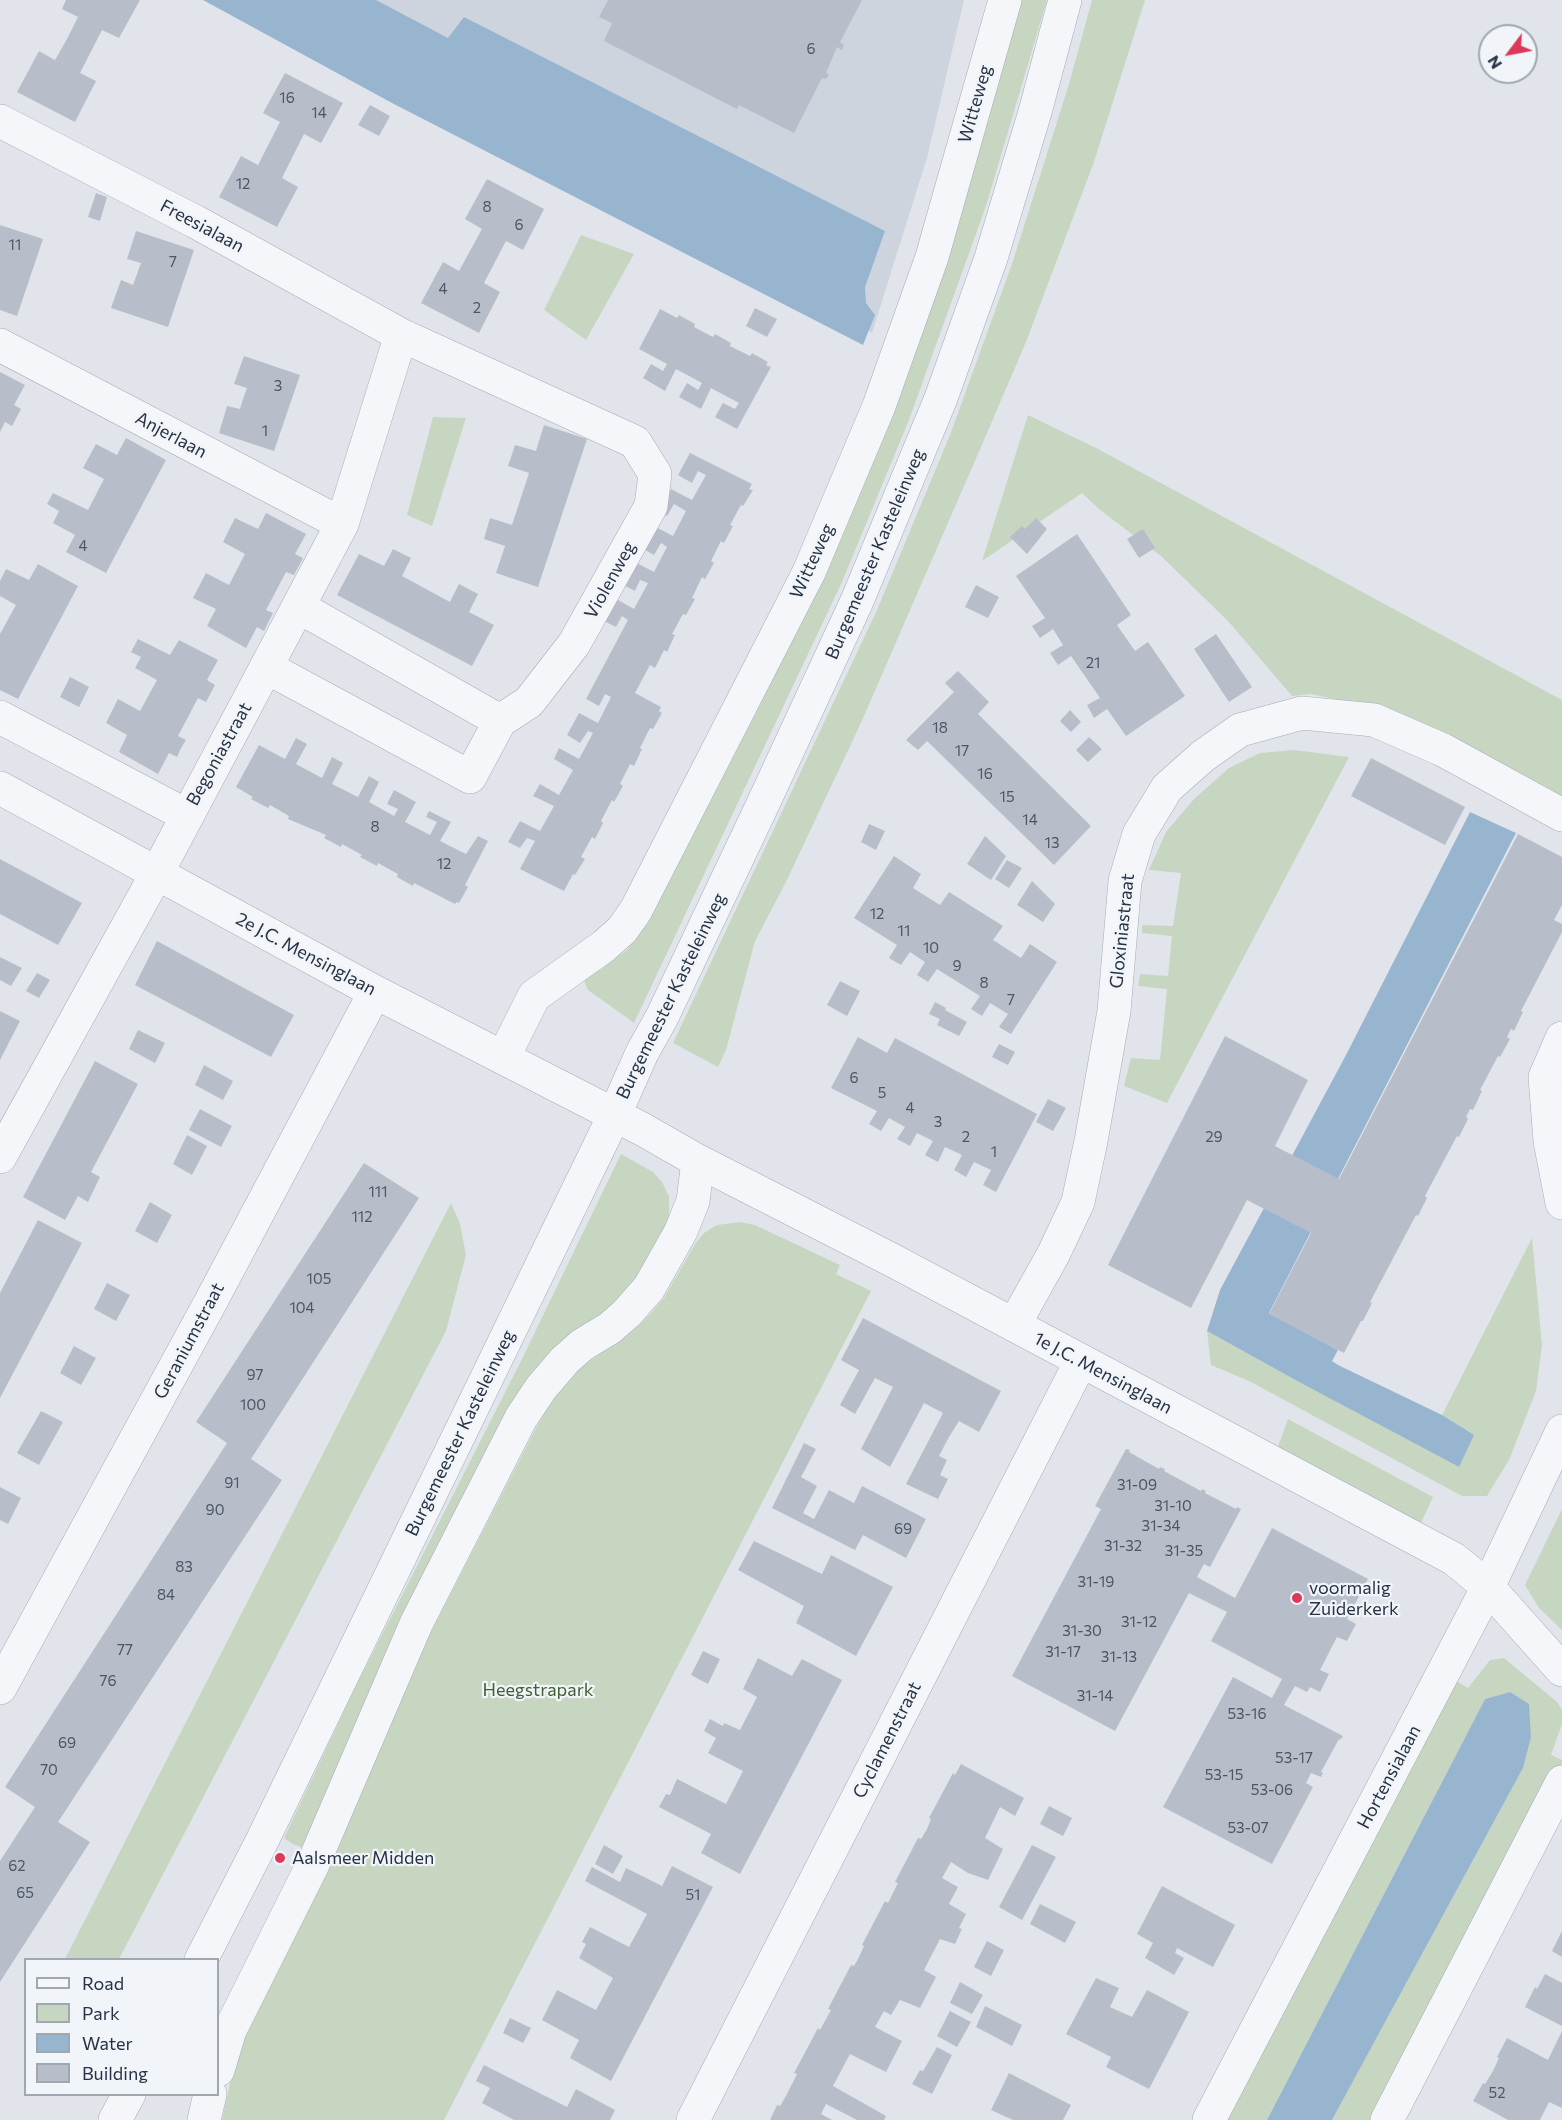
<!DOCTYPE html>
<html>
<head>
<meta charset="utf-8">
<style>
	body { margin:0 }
	#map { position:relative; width:1562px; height:2120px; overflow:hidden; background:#e1e5eb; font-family:Commissioner,sans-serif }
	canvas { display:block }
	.legend { position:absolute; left:24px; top:1958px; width:195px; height:138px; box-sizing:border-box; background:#f1f4f8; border:2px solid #a0a7b0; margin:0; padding:8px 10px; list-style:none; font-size:18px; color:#273345 }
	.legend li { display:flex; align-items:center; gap:12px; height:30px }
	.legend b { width:30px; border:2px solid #a0a7b0 }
	.north { position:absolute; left:1478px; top:24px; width:60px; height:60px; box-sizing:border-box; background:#f1f4f8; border:2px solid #a0a7b0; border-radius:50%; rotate:238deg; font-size:16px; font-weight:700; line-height:24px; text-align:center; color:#273345 }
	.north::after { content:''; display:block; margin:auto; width:21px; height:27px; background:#de3858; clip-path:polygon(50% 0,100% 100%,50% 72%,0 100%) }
</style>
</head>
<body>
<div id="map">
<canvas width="1562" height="2120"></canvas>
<ul class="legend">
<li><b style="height:8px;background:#f4f6f9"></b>Road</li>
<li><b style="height:16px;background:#c7d6c1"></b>Park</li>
<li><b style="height:16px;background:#98b5cf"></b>Water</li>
<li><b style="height:16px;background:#b7beca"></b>Building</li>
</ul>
<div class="north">N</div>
</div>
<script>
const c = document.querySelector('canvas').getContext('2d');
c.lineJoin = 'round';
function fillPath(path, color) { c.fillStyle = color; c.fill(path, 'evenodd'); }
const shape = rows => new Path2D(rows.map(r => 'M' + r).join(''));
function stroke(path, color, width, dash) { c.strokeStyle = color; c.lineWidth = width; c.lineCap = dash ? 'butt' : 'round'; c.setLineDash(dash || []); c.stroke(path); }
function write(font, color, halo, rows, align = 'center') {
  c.font = font + ' Commissioner,sans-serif'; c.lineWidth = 4.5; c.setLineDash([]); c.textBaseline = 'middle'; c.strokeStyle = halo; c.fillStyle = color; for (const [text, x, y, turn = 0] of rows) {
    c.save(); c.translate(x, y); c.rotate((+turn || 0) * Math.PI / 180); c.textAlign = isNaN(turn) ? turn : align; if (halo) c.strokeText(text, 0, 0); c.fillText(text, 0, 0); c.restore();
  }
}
const built = shape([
	[241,0,964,0,927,158,872,333,785,274]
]);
const green = shape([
	[1018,0,1047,0,986,206,909,420,842,582,634,1023,588,990,583,978,600,970,627,950,648,923,756,713,808,603],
	[1092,0,1145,0,1094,162,1026,342,981,447,860,725,786,882,755,941,726,1050,718,1067,673,1043,877,610,950,435,1012,264,1069,84],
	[581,235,634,254,586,340,544,310],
	[1028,415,1098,449,1562,700,1562,796,1516,771,1391,711,1311,694,1292,696,1228,621,1161,556,1100,510,1082,493,982,561],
	[433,417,466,418,432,526,407,515],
	[1294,750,1349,757,1167,1103,1124,1086,1131,1058,1160,1060,1167,989,1138,986,1140,974,1168,976,1172,936,1142,933,1142,925,1173,926,1181,873,1149,870,1166,832,1194,799,1229,768,1260,753],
	[621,1154,653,1172,662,1182,669,1196,669,1220,659,1244,620,1301,560,1344,540,1363,520,1393,304,1848,293,1844,284,1838,354,1690,521,1361],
	[451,1203,460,1224,466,1255,446,1331,119,1959,65,1959],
	[740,1222,755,1225,840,1265,836,1274,871,1291,444,2120,222,2120,233,2070,246,2030,335,1856,375,1756,427,1640,550,1401,581,1367,634,1330,650,1314,664,1298,695,1244,704,1233,717,1225],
	[1532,1238,1542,1345,1536,1391,1509,1460,1487,1496,1462,1496,1249,1381,1211,1365,1207,1331,1299,1382,1459,1467,1473,1435,1442,1415],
	[1288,1419,1433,1497,1421,1523,1277,1449],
	[1562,1509,1562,1630,1539,1608,1525,1585],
	[1504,1658,1557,1702,1562,1710,1562,1724,1551,1755,1562,1760,1562,1763,1538,1802,1371,2120,1332,2120,1523,1768,1510,1692,1485,1699,1267,2120,1224,2120,1455,1680,1468,1688,1490,1660]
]);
const water = shape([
	[203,0,376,0,448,38,464,17,885,231,865,287,866,303,875,315,863,345,392,103],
	[1470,812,1516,833,1269,1313,1338,1350,1332,1361,1338,1365,1442,1415,1474,1435,1459,1467,1299,1382,1207,1331,1220,1290,1346,1055],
	[1510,1692,1529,1704,1531,1737,1523,1768,1332,2120,1267,2120,1485,1699]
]);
const building = shape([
	[66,0,140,0,119,38,102,30,80,73,96,81,75,122,17,92,39,51,55,60,67,39,78,17,62,9],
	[608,0,862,0,840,42,844,45,842,50,837,47,826,73,829,75,826,79,822,78,794,133,739,105,737,109,604,41,612,23,599,17],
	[285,73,343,103,321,143,304,134,282,178,298,187,277,227,219,197,241,156,258,165,280,122,263,113],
	[370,105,390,116,379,136,358,125],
	[487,179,544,209,523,250,506,241,484,283,500,292,479,333,421,303,443,262,459,271,482,229,465,219],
	[96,193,107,197,100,221,88,217],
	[0,225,43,239,17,316,0,310],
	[136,231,194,250,168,327,111,308,121,280,133,285,141,263,127,259],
	[755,308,777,319,767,337,746,326],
	[660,309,677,318,679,315,695,324,694,327,713,337,715,334,731,343,730,346,750,356,752,353,768,362,766,365,771,367,737,429,715,417,723,403,735,409,739,403,711,388,701,409,679,397,687,383,698,390,702,383,676,369,665,391,643,378,651,364,663,371,667,364,639,349],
	[244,356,300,375,274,451,219,433,227,406,240,409,243,399,247,388,234,384],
	[0,372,25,385,14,405,21,409,12,426,5,422,0,432],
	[544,425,587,439,538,587,496,573,505,546,484,539,490,518,512,525,529,473,508,466,515,445,536,451],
	[126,438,166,460,106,573,66,552,75,535,53,523,59,511,47,504,53,493,88,510,104,479,83,468,96,444,117,455],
	[690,453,752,484,749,489,753,490,743,506,741,505,730,525,733,526,724,543,721,541,711,561,714,563,705,579,702,577,692,598,695,599,686,615,683,614,672,634,675,635,667,652,664,650,655,668,650,665,635,693,661,707,659,711,662,713,653,729,650,728,640,748,642,749,634,766,630,764,620,784,623,786,614,802,612,800,601,821,603,823,595,839,592,837,581,857,585,859,575,875,573,874,564,891,520,869,535,841,527,838,520,848,508,842,520,821,540,831,554,806,533,796,540,784,559,795,573,770,554,759,559,748,579,759,593,733,588,731,580,743,567,735,579,713,598,723,611,697,605,694,599,706,586,699,628,620,622,616,616,627,602,620,613,597,634,609,648,583,640,580,635,591,620,583,633,561,654,572,667,547,661,543,654,555,640,547,652,525,673,536,686,511,674,504,667,516,660,512,671,489,692,500,706,475,698,471,692,483,678,475],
	[266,513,306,534,295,554,303,558,294,575,286,572,266,610,273,613,264,631,257,627,246,648,207,626,216,609,193,598,206,573,229,585,245,554,223,542,235,518,258,529],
	[1036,518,1047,529,1027,554,1010,537,1022,526,1025,529],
	[1143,529,1155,548,1139,558,1127,539],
	[1077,534,1131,615,1117,625,1135,651,1148,642,1185,696,1126,736,1107,709,1094,718,1087,705,1100,698,1071,656,1058,665,1050,653,1063,645,1053,629,1040,638,1032,626,1045,618,1016,576],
	[393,549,411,558,402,576,450,602,459,584,478,594,469,612,494,625,472,666,337,595,359,554,384,566],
	[38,564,78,586,18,699,0,690,0,634,16,605,0,596,0,581,6,569,29,580],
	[976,585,999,597,988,618,965,607],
	[1216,634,1252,687,1229,702,1194,649],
	[138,639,170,655,179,640,218,660,207,680,215,685,206,702,198,698,178,736,186,740,181,748,177,757,169,753,158,774,119,752,127,735,106,723,118,699,140,711,157,680,135,668,141,657,131,652],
	[958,671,989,702,978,714,1091,826,1054,865,927,741,918,750,906,740,954,692,945,683],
	[70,677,89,687,79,707,60,697],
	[1070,710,1081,722,1071,732,1060,721],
	[1089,737,1102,749,1088,762,1076,750],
	[296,738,307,744,296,764,322,778,332,757,343,763,332,784,358,797,369,776,379,782,369,802,394,816,398,809,387,804,394,790,416,802,405,822,430,835,437,822,426,817,429,811,451,822,440,841,466,854,478,836,488,841,465,885,468,887,459,903,457,902,455,904,414,883,413,886,397,877,398,874,378,863,377,866,360,857,362,855,342,844,341,847,324,838,326,835,288,819,289,816,270,805,268,808,251,799,253,797,236,787,259,745,285,759],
	[1371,758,1465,807,1445,845,1351,796],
	[869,824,885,831,876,850,861,842],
	[1518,834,1562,857,1562,905,1554,920,1562,924,1562,932,1521,1011,1523,1012,1514,1031,1511,1029,1507,1037,1510,1039,1500,1057,1498,1056,1480,1090,1482,1091,1473,1110,1470,1109,1466,1117,1468,1119,1459,1137,1457,1136,1425,1196,1427,1198,1418,1216,1416,1215,1370,1302,1372,1303,1363,1321,1361,1321,1344,1353,1269,1314,1311,1233,1247,1200,1191,1308,1108,1265,1225,1036,1308,1080,1275,1146,1339,1179],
	[985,836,1006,856,991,880,967,864],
	[894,856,921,874,913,888,940,905,949,892,1003,926,993,940,1021,958,1030,944,1057,962,1011,1034,999,1027,1008,1014,990,1003,982,1016,971,1009,980,996,937,969,928,982,917,975,925,962,910,952,901,965,889,958,897,945,854,918],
	[0,859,82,903,58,945,0,914],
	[1007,860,1022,868,1009,888,995,879],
	[1032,881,1055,904,1043,922,1017,905],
	[157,941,294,1015,271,1057,135,985],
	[0,957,22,968,11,986,0,980],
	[37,973,50,980,39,998,26,991],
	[840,981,860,991,847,1016,827,1005],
	[935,1002,946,1008,945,1010,967,1022,959,1036,937,1025,940,1019,929,1014],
	[0,1011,20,1021,0,1060],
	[138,1030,165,1043,155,1063,129,1049],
	[858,1037,887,1053,895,1038,1037,1114,996,1192,983,1185,991,1170,974,1162,966,1177,954,1170,962,1155,945,1147,938,1162,925,1155,933,1141,917,1133,910,1146,897,1139,905,1127,889,1118,881,1131,869,1124,877,1111,831,1088],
	[999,1044,1015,1052,1008,1065,992,1057],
	[95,1061,138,1084,91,1172,100,1177,88,1202,78,1196,65,1220,23,1197],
	[204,1065,233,1081,223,1100,195,1085],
	[1048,1099,1066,1108,1053,1131,1036,1122],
	[200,1109,232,1126,221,1147,189,1130],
	[187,1135,207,1146,192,1175,173,1164],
	[364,1163,419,1198,251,1459,282,1480,58,1822,90,1842,0,1982,0,1861,35,1807,5,1787,227,1443,196,1422],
	[150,1202,172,1215,157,1243,135,1231],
	[38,1220,82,1243,0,1398,0,1293],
	[107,1283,130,1295,116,1321,94,1309],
	[863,1318,1001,1391,979,1432,959,1421,949,1437,939,1456,947,1460,940,1475,948,1479,938,1499,906,1484,943,1413,924,1403,890,1467,861,1449,893,1387,875,1378,855,1414,840,1405,859,1370,841,1360],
	[74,1346,96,1358,81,1385,60,1373],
	[41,1411,63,1422,39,1465,17,1453],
	[804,1443,816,1449,801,1477,817,1486,803,1513,814,1519,829,1490,854,1503,862,1486,926,1519,906,1558,863,1535,855,1550,772,1508],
	[1126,1449,1130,1450,1129,1452,1159,1469,1160,1467,1165,1469,1164,1471,1201,1491,1202,1489,1206,1491,1205,1493,1236,1509,1237,1507,1241,1509,1210,1567,1204,1564,1197,1577,1235,1598,1272,1528,1368,1579,1347,1619,1356,1624,1347,1641,1337,1637,1320,1670,1329,1674,1320,1692,1310,1687,1307,1692,1295,1686,1284,1705,1343,1736,1340,1740,1339,1739,1321,1772,1323,1773,1321,1777,1311,1773,1306,1783,1313,1787,1272,1864,1163,1807,1233,1677,1272,1698,1282,1679,1211,1641,1227,1612,1189,1593,1115,1731,1012,1676,1101,1509,1095,1506],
	[0,1487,21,1498,8,1524,0,1520],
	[754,1541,822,1574,831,1555,893,1587,856,1656,796,1623,804,1606,738,1570],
	[703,1651,720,1659,708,1684,691,1675],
	[758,1658,792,1676,802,1659,842,1680,740,1874,701,1853,711,1834,659,1807,666,1794,670,1795,677,1779,726,1804,743,1771,708,1753,716,1738,704,1731,710,1719,723,1726,724,1723,740,1730,757,1697,743,1689],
	[961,1764,1024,1798,1015,1816,1000,1807,985,1838,1003,1849,988,1880,968,1873,951,1862,942,1878,958,1887,949,1904,966,1914,959,1928,962,1929,955,1944,940,1939,924,1970,936,1977,920,2008,900,2000,891,2015,884,2011,875,2027,902,2041,886,2072,850,2054,833,2086,886,2116,884,2120,857,2120,826,2104,821,2114,832,2120,770,2120,777,2105,780,2106,786,2096,797,2074,794,2073,818,2028,820,2030,831,2010,828,2009,851,1965,854,1966,859,1957,864,1946,862,1945,885,1901,888,1903,898,1883,895,1882,918,1838,921,1839,927,1829,931,1819,929,1818,953,1773,955,1775],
	[1049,1806,1072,1818,1063,1836,1040,1824],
	[604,1845,623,1856,613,1874,595,1864],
	[1032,1845,1056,1857,1022,1920,999,1907],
	[672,1866,713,1887,611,2081,570,2058,579,2040,542,2020,557,1990,596,2010,613,1978,579,1958,586,1944,582,1942,590,1927,629,1947,647,1914,585,1881,592,1867,620,1882,626,1868,662,1886],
	[1162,1886,1235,1925,1213,1967,1177,1948,1175,1953,1184,1958,1174,1975,1145,1958,1153,1943,1137,1934],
	[1040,1904,1076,1922,1065,1943,1030,1924],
	[1562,1931,1562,1957,1552,1951],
	[987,1941,1004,1950,991,1976,974,1967],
	[1545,1974,1562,1983,1562,2026,1525,2007,1535,1987,1537,1989],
	[1096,1978,1119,1988,1110,2007,1132,2017,1147,1990,1189,2012,1149,2089,1106,2067,1111,2057,1066,2034],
	[960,1982,983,1995,972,2014,950,2003],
	[985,2006,1022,2025,1012,2046,976,2027],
	[950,2011,971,2022,957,2047,937,2036],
	[510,2018,531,2028,523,2043,503,2033],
	[1562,2031,1562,2108,1549,2102,1540,2120,1508,2120,1473,2101,1483,2083,1485,2084,1493,2071,1499,2058,1497,2057,1507,2038,1548,2060],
	[937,2047,952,2055,932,2094,912,2084,920,2070,923,2071],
	[484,2065,567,2107,576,2089,615,2110,610,2120,514,2120,482,2103,490,2088,476,2081],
	[1009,2073,1071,2105,1063,2120,1013,2120,991,2110]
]);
const minor = shape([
	[0,121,196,222,401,335,635,442,655,474,651,506,574,644,529,702,500,721,299,607],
	[0,345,342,524],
	[266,667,470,777,500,721],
	[0,717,186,815],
	[0,788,375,992,642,1129,698,1161,892,1260,1454,1559,1488,1587,1562,1670],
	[1562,1038,1545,1077,1550,1141,1562,1203],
	[503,1058,534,996,604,946,622,930,636,910,809,572,879,406,932,257,1005,0],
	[0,1157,157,873,342,524,401,335],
	[1014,1325,1054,1253,1078,1202,1091,1141,1114,1011,1125,881,1139,834,1167,788,1203,756,1240,730,1302,713,1374,720,1443,750,1562,815],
	[0,1688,209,1305,375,992],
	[201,1960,261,1843,614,1116,642,1053,662,1017,762,806,857,601,941,398,991,258,1035,112,1065,0],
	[218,2070,230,2030,313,1864,416,1624,521,1418,541,1388,565,1360,582,1345,610,1328,627,1313,649,1288,681,1231,693,1201,698,1161],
	[115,2120,129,2094],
	[204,2120,210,2094],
	[693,2120,1081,1361],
	[1209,2120,1488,1587,1562,1431],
	[1387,2120,1562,1782]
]);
const markers = [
	[1297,1598,6,"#de3858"],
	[280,1858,6,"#de3858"]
];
const numberNames = [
	["6",811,49],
	["16",287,98],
	["14",319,113],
	["12",243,184],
	["8",487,207],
	["6",519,225],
	["11",15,245],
	["7",173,262],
	["4",443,289],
	["2",477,308],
	["3",278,386],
	["1",265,431],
	["4",83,546],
	["21",1093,663],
	["18",940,728],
	["17",962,751],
	["16",985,774],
	["15",1007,797],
	["14",1030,820],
	["8",375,827],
	["13",1052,843],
	["12",444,864],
	["12",877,914],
	["11",904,931],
	["10",931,948],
	["9",957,966],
	["8",984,983],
	["7",1011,1000],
	["6",854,1078],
	["5",882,1093],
	["4",910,1108],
	["3",938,1122],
	["2",966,1137],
	["29",1214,1137],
	["1",994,1152],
	["111",378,1192],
	["112",362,1217],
	["105",319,1279],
	["104",302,1308],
	["97",255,1375],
	["100",253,1405],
	["91",232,1483],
	["31-09",1137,1485],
	["31-10",1173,1506],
	["90",215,1510],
	["31-34",1161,1526],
	["69",903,1529],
	["31-32",1123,1546],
	["31-35",1184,1551],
	["83",184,1567],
	["31-19",1096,1582],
	["84",166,1595],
	["31-12",1139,1622],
	["31-30",1082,1631],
	["77",125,1650],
	["31-17",1063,1652],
	["31-13",1119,1657],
	["76",108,1681],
	["31-14",1095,1696],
	["53-16",1247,1714],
	["69",67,1743],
	["53-17",1294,1758],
	["70",49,1770],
	["53-15",1224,1775],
	["53-06",1272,1790],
	["53-07",1248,1828],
	["62",17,1866],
	["65",25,1893],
	["51",693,1895],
	["52",1497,2093]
];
const streetNames = [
	["Witteweg",975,104,-74],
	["Freesialaan",202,226,28],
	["Anjerlaan",171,435,28],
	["Burgemeester Kasteleinweg",875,554,-67],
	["Witteweg",812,561,-65],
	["Violenweg",610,580,-61],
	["Begoniastraat",219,754,-61],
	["Gloxiniastraat",1122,931,-84],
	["2e J.C. Mensinglaan",306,954,28],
	["Burgemeester Kasteleinweg",671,996,-64],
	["Geraniumstraat",189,1341,-62],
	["1e J.C. Mensinglaan",1103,1373,28],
	["Burgemeester Kasteleinweg",460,1433,-64],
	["Cyclamenstraat",887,1740,-63],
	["Hortensialaan",1389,1777,-62]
];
const poiNames = [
	["voormalig",1309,1588],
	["Zuiderkerk",1309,1609],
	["Aalsmeer Midden",292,1858]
];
const parkNames = [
	["Heegstrapark",538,1690]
];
fillPath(built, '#ced4dd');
fillPath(green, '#c7d6c1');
fillPath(water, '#98b5cf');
fillPath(building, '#b7beca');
stroke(minor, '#a5acb6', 34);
stroke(minor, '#f4f6f9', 33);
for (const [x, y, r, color] of markers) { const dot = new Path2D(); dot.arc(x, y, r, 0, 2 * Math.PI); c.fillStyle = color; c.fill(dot); stroke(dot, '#f1f4f8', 2); }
write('15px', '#4b5666', null, numberNames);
write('18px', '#273345', '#f1f4f8', streetNames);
write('18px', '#273345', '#f1f4f8', poiNames, 'left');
write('18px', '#3e6233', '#f1f4f8', parkNames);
</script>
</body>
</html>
